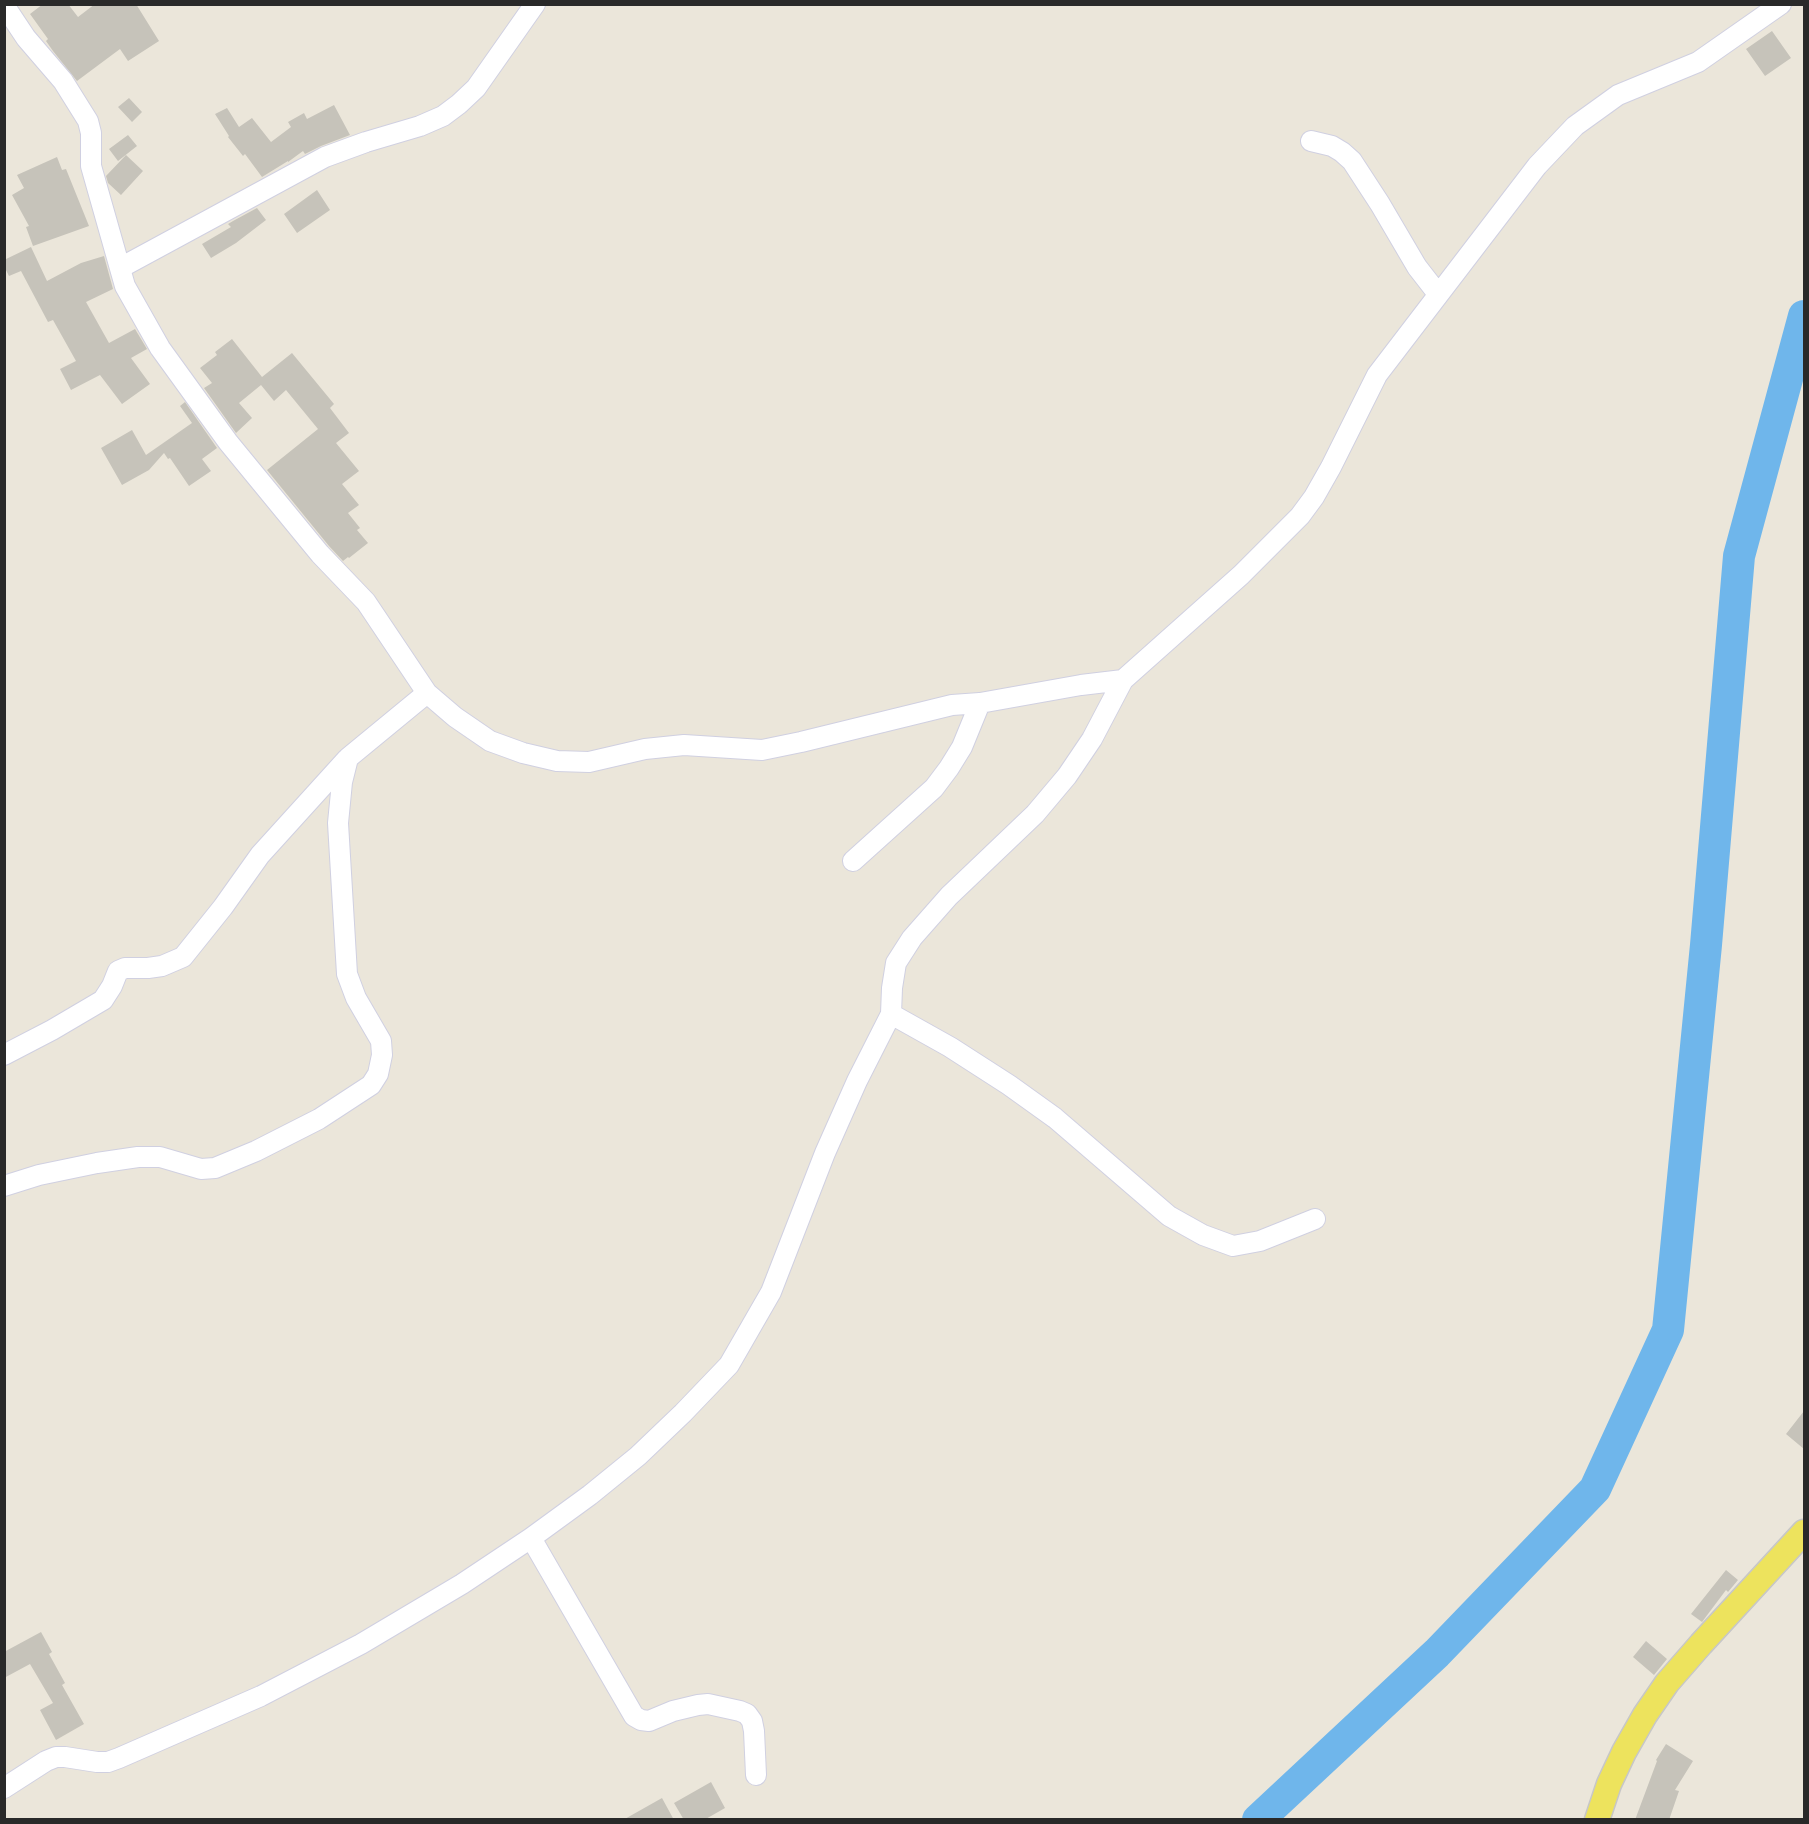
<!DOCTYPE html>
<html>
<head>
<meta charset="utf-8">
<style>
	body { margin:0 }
	#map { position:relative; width:1809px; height:1824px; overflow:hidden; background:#ebe6da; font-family:Poppins,sans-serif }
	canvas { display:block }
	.frame { position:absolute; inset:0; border:6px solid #292929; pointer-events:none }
</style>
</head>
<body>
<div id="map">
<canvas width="1809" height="1824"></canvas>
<div class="frame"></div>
</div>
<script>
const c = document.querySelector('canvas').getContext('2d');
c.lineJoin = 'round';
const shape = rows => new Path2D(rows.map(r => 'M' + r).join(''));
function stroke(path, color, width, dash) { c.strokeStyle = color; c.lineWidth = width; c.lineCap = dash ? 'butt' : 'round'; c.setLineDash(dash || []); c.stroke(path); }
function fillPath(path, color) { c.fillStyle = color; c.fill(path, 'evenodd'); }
const river = shape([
	[1258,1820,1437,1653,1595,1489,1668,1330,1706,945,1739,556,1804,316]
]);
const building = shape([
	[43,4,68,4,78,17,95,4,136,4,159,41,128,61,120,49,77,81,53,51,46,41,48,39,30,14],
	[1772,31,1791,58,1765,76,1746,49],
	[129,98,142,112,132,122,118,107],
	[334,105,350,135,321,146,305,154,303,151,288,162,288,161,262,177,245,154,243,156,228,137,229,136,215,114,227,108,239,127,252,118,271,142,291,127,288,122,304,113,307,119],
	[128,135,137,146,118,161,109,149],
	[126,155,143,171,121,195,108,183,106,176],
	[57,157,62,170,66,169,89,226,33,246,26,227,29,226,12,195,24,188,17,175],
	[317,190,330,210,297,233,284,214],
	[257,208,266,220,236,243,211,258,202,244,231,227,228,224,233,221],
	[31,247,47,281,81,263,104,256,113,289,86,302,109,343,135,329,147,349,131,358,150,384,122,404,100,375,71,390,60,369,76,361,53,320,48,322,21,271,9,276,4,266,4,260],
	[232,339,262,377,292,353,334,404,330,408,349,433,336,443,359,471,342,484,359,505,348,513,360,528,357,530,368,543,349,558,348,557,343,561,329,546,267,470,318,429,286,390,274,401,261,385,239,403,252,418,236,433,204,388,212,383,200,368,217,355,215,352],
	[185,402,217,448,202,459,211,471,189,486,170,458,168,459,164,453,149,470,122,485,101,448,132,430,146,455,192,423,180,406],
	[1804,1411,1804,1449,1786,1434],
	[1726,1570,1738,1580,1728,1592,1726,1590,1702,1622,1691,1614],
	[41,1632,52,1652,49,1654,65,1683,62,1685,84,1724,56,1740,40,1710,53,1703,30,1664,4,1678,4,1652],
	[1646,1641,1667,1659,1654,1675,1633,1657],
	[1666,1744,1693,1761,1675,1790,1679,1791,1669,1820,1635,1820,1657,1761,1656,1760],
	[711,1782,725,1808,704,1820,684,1820,674,1803],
	[662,1798,674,1820,623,1820]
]);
const minor = shape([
	[4,5,26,38,63,81,88,121,91,133,91,166,125,286,160,348,228,442,320,554,366,602,427,693,455,717,490,741,523,753,557,761,589,762,645,749,684,745,762,750,801,742,952,705,980,703,1081,685,1123,680],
	[1311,141,1332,146,1342,152,1352,161,1380,204,1417,267,1438,294],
	[120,268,325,157,366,142,420,126,443,116,459,104,476,88,535,4],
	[853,861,934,788,949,768,962,747,980,703],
	[891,1014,950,1047,1009,1085,1055,1118,1169,1216,1203,1235,1233,1246,1260,1241,1315,1219],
	[4,1055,52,1030,103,1000,112,986,118,971,125,968,148,968,162,966,183,957,223,907,260,855,347,759],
	[4,1186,39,1175,97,1163,138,1157,160,1157,201,1169,215,1168,256,1151,319,1119,371,1085,378,1074,382,1055,381,1041,356,998,347,974,338,823,342,782,348,758,427,693],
	[531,1538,634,1716,641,1720,649,1721,673,1711,698,1705,708,1704,740,1711,747,1714,752,1721,754,1731,756,1775],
	[4,1788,46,1761,56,1757,65,1757,97,1762,108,1762,119,1758,261,1696,361,1644,462,1584,531,1538,590,1495,638,1456,683,1413,729,1365,771,1292,825,1153,857,1081,891,1014,892,988,896,963,912,938,949,896,1035,814,1067,776,1092,739,1123,680,1241,575,1300,516,1314,497,1331,467,1377,375,1537,166,1575,126,1618,95,1698,62,1781,4]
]);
const major = shape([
	[1597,1820,1609,1784,1624,1752,1645,1715,1667,1683,1701,1644,1804,1532]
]);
stroke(river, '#6fb6eb', 32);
fillPath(building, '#c6c3ba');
stroke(minor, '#d0d0e1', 22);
stroke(major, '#c7c7c7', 27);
stroke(minor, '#fff', 20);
stroke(major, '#ede35d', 24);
</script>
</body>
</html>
